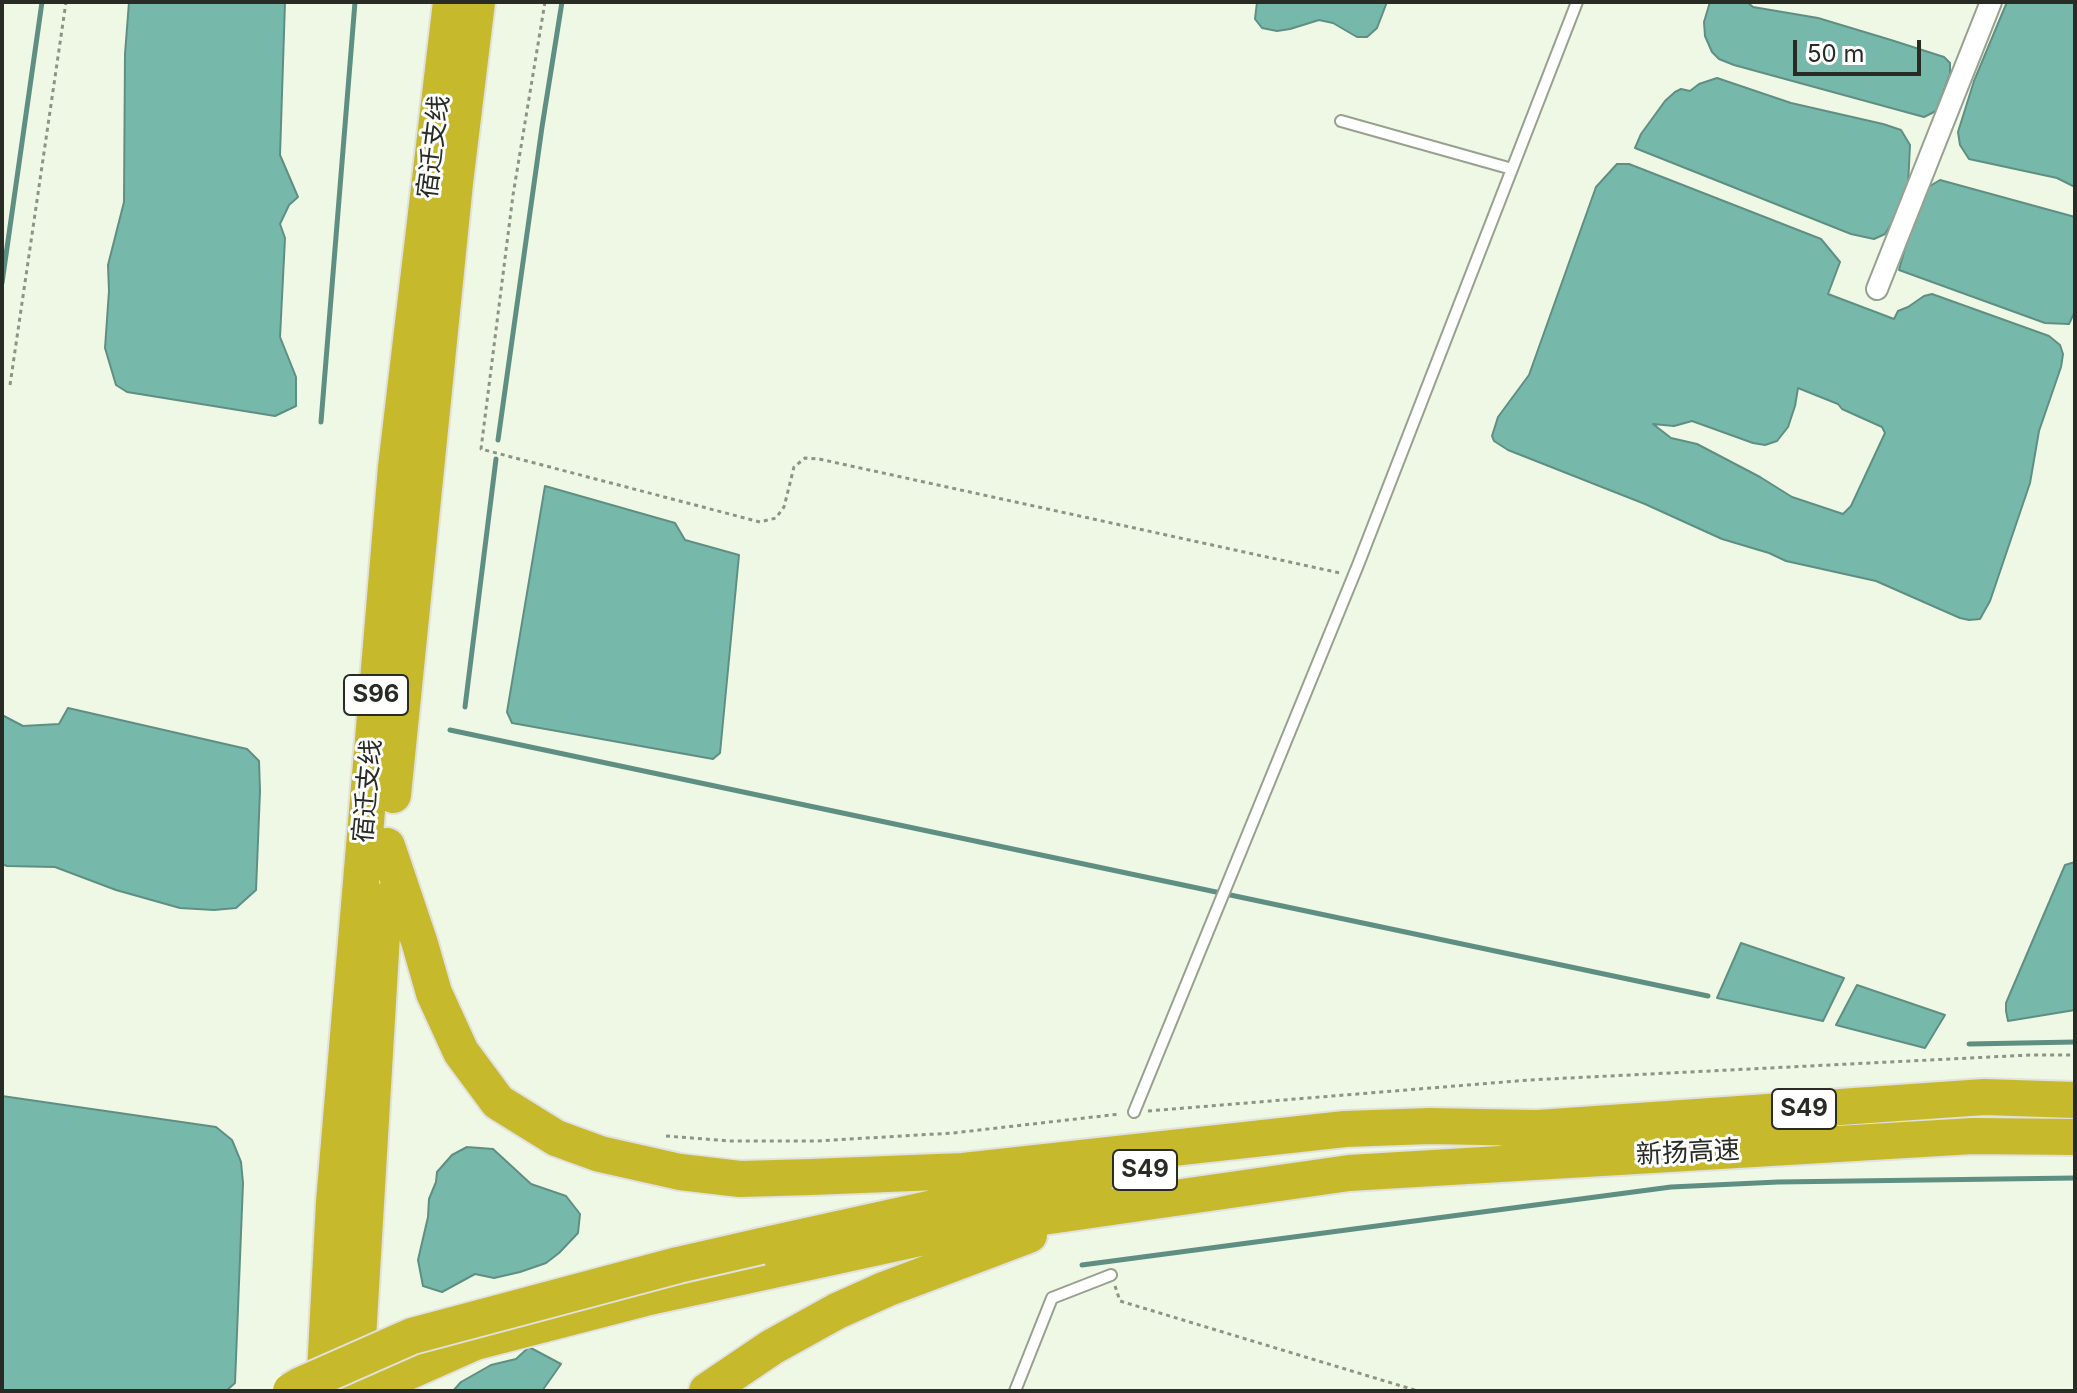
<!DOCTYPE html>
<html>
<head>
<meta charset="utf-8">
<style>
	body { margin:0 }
	#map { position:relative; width:2077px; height:1393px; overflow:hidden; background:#eef8e4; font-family:Inter,sans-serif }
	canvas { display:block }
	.frame { position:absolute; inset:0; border:4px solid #292c25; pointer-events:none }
	.scale { position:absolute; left:1793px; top:40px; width:128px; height:36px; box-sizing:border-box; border:4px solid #292c25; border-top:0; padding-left:10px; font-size:24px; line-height:28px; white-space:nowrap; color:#292c25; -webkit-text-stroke:6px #fff; paint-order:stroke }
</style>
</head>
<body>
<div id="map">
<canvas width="2077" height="1393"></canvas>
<div class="frame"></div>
<div class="scale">50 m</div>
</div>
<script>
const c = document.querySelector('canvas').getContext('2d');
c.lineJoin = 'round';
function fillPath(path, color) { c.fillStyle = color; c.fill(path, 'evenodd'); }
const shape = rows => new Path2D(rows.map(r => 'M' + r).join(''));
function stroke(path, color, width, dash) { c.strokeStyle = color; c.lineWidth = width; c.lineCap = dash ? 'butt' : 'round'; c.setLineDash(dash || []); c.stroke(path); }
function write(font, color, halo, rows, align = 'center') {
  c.font = font + ' Inter,"Noto Sans SC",sans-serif'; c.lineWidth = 6; c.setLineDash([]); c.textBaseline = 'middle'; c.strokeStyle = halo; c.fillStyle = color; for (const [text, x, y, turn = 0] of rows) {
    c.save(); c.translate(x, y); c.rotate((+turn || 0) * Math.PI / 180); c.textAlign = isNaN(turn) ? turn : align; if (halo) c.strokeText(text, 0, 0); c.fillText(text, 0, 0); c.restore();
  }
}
const water = shape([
	[129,2,285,2,280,155,298,197,289,205,280,224,285,238,280,337,296,377,296,406,275,416,127,392,116,385,105,348,109,291,108,265,124,202,125,54,129,2],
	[1257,2,1387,2,1377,28,1367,37,1357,37,1333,23,1319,20,1290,29,1277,31,1262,28,1255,19,1257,2],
	[1710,2,1747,2,1753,7,1818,18,1891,40,1944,57,1950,63,1950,74,1936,111,1924,117,1734,65,1719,59,1712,52,1705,36,1704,22,1710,2],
	[2007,2,2075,2,2075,187,2057,178,1969,159,1960,145,1958,132,1974,81,2007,2],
	[1717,78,1791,103,1883,124,1901,130,1910,145,1908,185,1897,214,1885,234,1874,239,1851,234,1635,148,1641,134,1665,101,1675,92,1681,89,1690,91,1699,84,1717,78],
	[1617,164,1629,164,1821,239,1840,262,1828,294,1894,319,1898,311,1908,307,1924,296,1932,294,2049,336,2060,345,2063,354,2061,367,2039,431,2030,483,1990,601,1980,619,1969,620,1960,618,1876,581,1786,561,1769,553,1722,539,1645,504,1508,450,1494,441,1492,436,1498,417,1529,375,1596,187,1617,164],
	[1798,388,1838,404,1842,409,1882,427,1885,433,1851,506,1843,514,1792,497,1760,477,1697,444,1671,438,1653,424,1674,426,1692,421,1753,443,1765,445,1777,441,1788,427,1795,406,1798,388],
	[1940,180,2075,217,2075,311,2069,324,2045,323,1899,270,1917,205,1925,189,1940,180],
	[545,486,675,523,685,540,739,555,720,753,713,759,512,723,507,712,545,486],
	[68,708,247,749,259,761,260,791,256,890,236,908,214,910,180,908,116,890,55,867,7,866,2,864,2,715,23,726,59,724,68,708],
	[2075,862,2075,1010,2008,1021,2006,1011,2006,1003,2065,865,2075,862],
	[1741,943,1844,978,1823,1021,1717,998,1741,943],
	[1857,985,1945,1015,1925,1048,1836,1025,1857,985],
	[2,1096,216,1127,232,1140,241,1162,243,1183,235,1383,226,1391,2,1391,2,1096],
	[467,1147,493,1149,531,1184,566,1196,580,1214,578,1233,559,1253,546,1263,520,1272,494,1278,475,1274,442,1292,423,1286,418,1260,428,1217,429,1199,436,1182,437,1172,452,1155,467,1147],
	[529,1347,561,1364,542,1391,453,1391,461,1382,491,1365,516,1359,529,1347]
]);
const stream = shape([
	[2,283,42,2],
	[321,422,355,2],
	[498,440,542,127,562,2],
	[465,707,496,459],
	[450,730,1708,996],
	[1969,1044,2075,1042],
	[1082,1265,1671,1187,1778,1182,2075,1178]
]);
const path = shape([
	[545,2,513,195,481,449,760,522,776,518,784,507,794,467,805,458,819,459,1340,573],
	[10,385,66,2],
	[1148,1111,1529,1080,2030,1055,2075,1055],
	[666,1136,730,1141,816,1141,953,1133,1120,1114],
	[1115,1286,1120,1301,1418,1391]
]);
const lane = shape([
	[1341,121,1512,169],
	[1134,1112,1358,565,1577,2],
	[1015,1391,1052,1298,1111,1275]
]);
const street = shape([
	[1877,289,1991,2]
]);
const highway = shape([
	[393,795,455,183,477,2],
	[387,846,420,944,434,993,461,1052,498,1102,556,1138,600,1154,680,1172,740,1179,811,1177,963,1171,1345,1129,1430,1126,1534,1128],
	[1509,1130,1984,1097,2075,1100],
	[761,1246,951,1204,1097,1178],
	[355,1389,384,901],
	[324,1391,334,1202,396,467,451,2],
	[365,1391,475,1342,645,1298,966,1228,1349,1173,1973,1136,2075,1137],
	[707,1391,772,1347,837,1311,886,1289,1029,1235]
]);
const highwayBridge = shape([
	[291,1391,301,1385,412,1336,678,1265,761,1246]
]);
const shields = [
	[376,695,64],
	[1804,1109,64],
	[1145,1170,64]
];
const shieldNames = [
	["S96",376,695],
	["S49",1804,1109],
	["S49",1145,1170]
];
const streetNames = [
	["宿迁支线",434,147,-83],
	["宿迁支线",368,791,-85],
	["新扬高速",1688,1153,-3]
];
fillPath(water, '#76b9ab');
stroke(water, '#5f8f83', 2);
stroke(stream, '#5f8f83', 5);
stroke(lane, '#98a18f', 14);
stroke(street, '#98a18f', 24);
stroke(highway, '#e1e1e0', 40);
stroke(path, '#8d9486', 3, [4, 4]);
stroke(lane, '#fff', 10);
stroke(street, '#fff', 20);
stroke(highway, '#c6ba2c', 36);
stroke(highwayBridge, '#e1e1e0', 40, []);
stroke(highwayBridge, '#c6ba2c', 36);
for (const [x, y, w] of shields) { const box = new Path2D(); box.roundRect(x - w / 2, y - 20, w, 40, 6); c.fillStyle = '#fff'; c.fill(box); stroke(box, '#292c25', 2); }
write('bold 24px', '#292c25', null, shieldNames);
write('26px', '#292c25', '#fff', streetNames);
</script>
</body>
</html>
